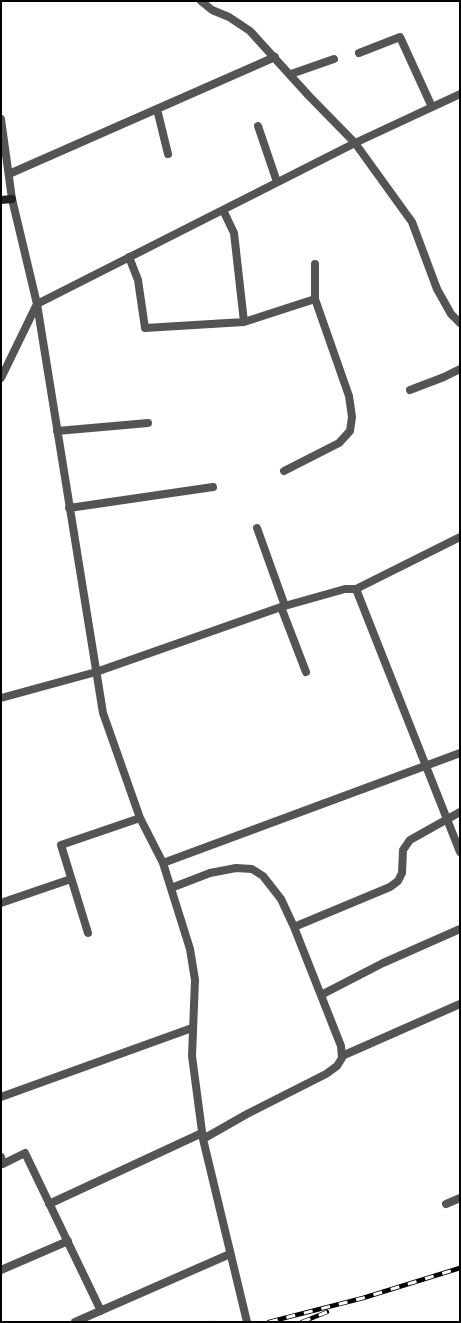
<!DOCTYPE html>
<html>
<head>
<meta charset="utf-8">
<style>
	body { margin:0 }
	#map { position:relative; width:461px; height:1323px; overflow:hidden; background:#fff; font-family:Poppins,sans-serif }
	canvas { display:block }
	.frame { position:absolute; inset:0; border:2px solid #000; pointer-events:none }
</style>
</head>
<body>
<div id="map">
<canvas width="461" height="1323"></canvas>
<div class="frame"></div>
</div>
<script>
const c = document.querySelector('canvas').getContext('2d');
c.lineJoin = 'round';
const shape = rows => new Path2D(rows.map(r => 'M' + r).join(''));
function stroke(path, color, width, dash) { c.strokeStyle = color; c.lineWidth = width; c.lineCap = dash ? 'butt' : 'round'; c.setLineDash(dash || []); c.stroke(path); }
const path = shape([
	[209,1322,213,1322]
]);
const street = shape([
	[201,1,212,10,229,17,250,31,309,96,355,143,412,222,437,289,451,314,460,323],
	[359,53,400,37,432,107],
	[291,74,334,59],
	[157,109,168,154],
	[1,119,12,199,37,304,103,713,140,818,163,863,190,949,195,980,192,1056,203,1139,247,1322],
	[258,126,277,182],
	[9,174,275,57],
	[223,210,234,233,244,322],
	[129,257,138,280,145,328,244,322,315,299],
	[1,378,37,304,355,143,460,94],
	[410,390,444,377,460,369],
	[57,431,148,423],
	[284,471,339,443,350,431,352,417,349,396,315,299,315,264],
	[69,508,213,487],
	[257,528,285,606],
	[356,589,460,852],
	[281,607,306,672],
	[1,698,96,672,281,607,345,589,356,589,460,537],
	[163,863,460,753],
	[171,888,210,873,236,868,252,869,263,876,281,899,294,927,341,1046,342,1058,337,1066,326,1074,247,1114,203,1139],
	[1,903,71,879],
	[294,927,390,887,398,881,402,873,403,850,410,840,460,812],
	[88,933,61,845,140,818],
	[321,995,383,963,460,929],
	[342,1056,460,1004],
	[1,1097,192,1028],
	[1,1157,3,1164,25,1153,101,1311],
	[49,1204,202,1133],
	[446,1204,460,1198],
	[1,1270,68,1241],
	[75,1322,230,1254]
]);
const secondary = shape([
	[1,200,12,199]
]);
const rail = shape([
	[269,1322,363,1298,460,1268],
	[302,1322,327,1312]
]);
stroke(path, '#767676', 2.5, [1, 2]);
stroke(street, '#545454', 8);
stroke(secondary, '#212121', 8);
stroke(rail, '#000', 4.5);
stroke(rail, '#fff', 3, [9]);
</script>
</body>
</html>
